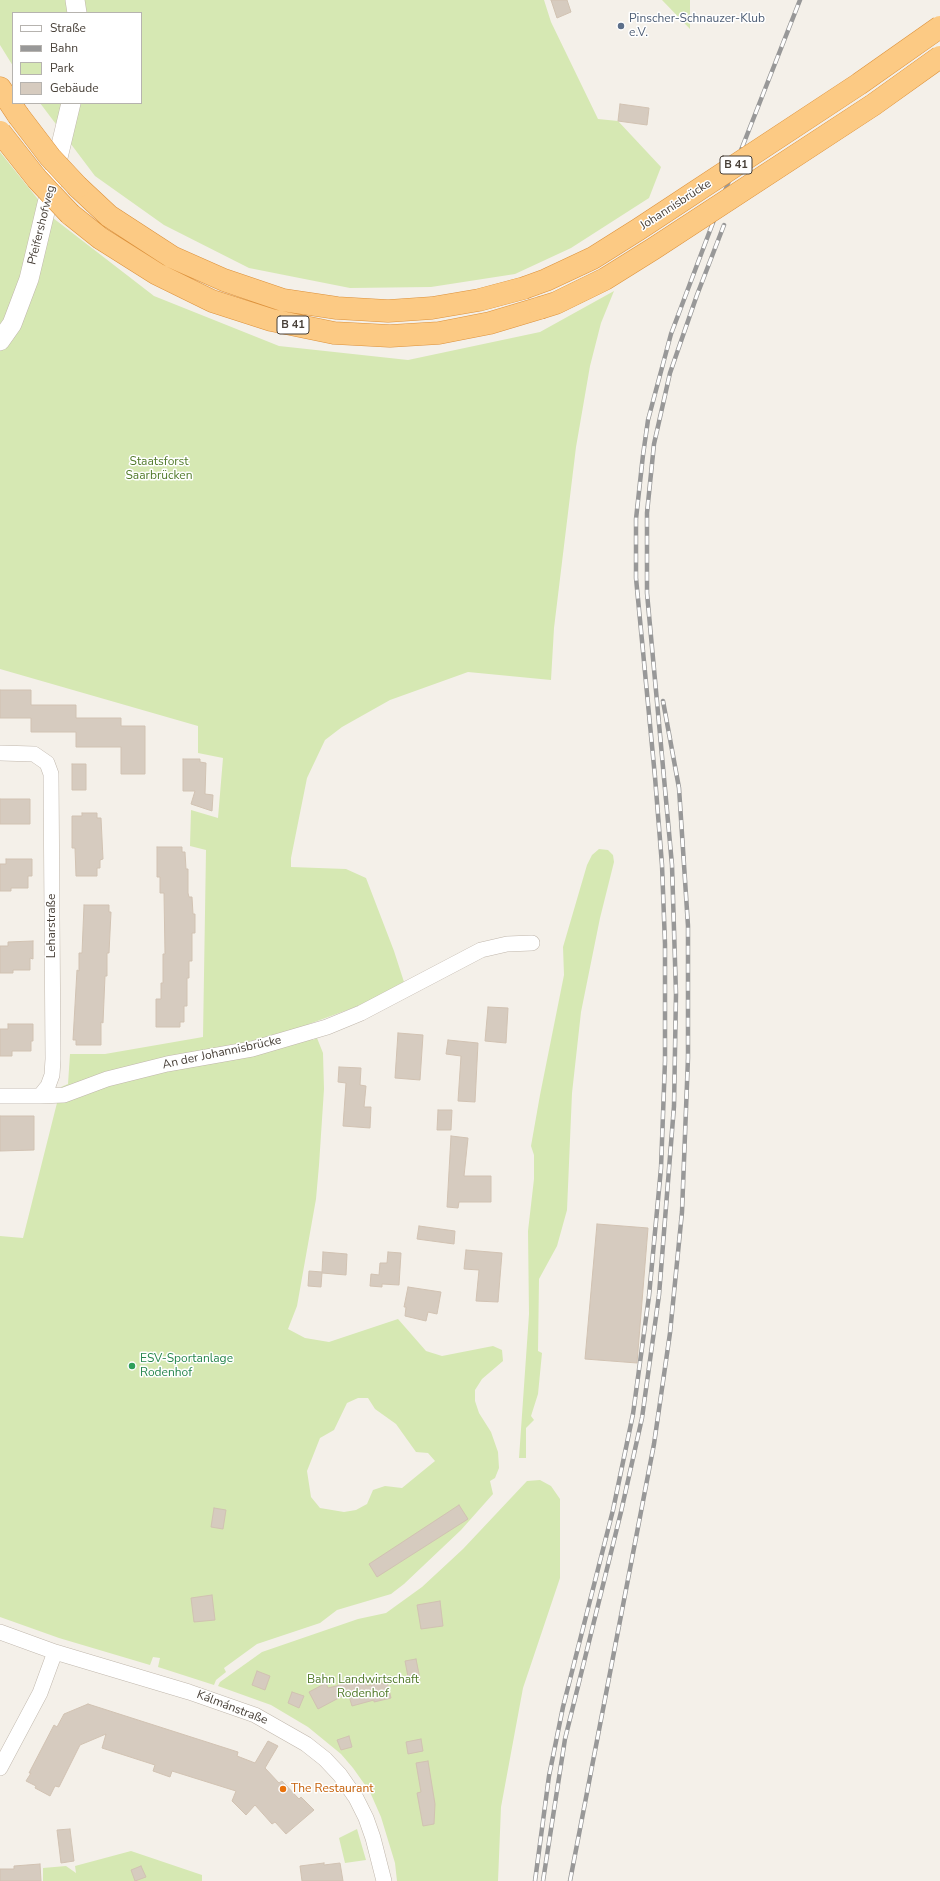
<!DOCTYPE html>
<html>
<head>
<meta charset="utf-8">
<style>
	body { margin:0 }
	#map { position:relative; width:940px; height:1881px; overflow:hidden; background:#f4f0e9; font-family:"Nunito Sans",sans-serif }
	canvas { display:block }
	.legend { position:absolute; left:12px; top:12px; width:130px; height:92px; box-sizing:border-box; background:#fff; border:1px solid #b6b3af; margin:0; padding:5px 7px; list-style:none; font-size:12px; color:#484038 }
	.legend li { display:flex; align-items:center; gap:8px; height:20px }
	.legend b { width:20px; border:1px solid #b6b3af }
</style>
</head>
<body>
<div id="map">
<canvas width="940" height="1881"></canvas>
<ul class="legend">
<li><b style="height:5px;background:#fff"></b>Straße</li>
<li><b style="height:5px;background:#989898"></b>Bahn</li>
<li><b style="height:11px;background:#d6e8b3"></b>Park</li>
<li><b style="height:11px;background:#d6cbbf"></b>Gebäude</li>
</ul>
</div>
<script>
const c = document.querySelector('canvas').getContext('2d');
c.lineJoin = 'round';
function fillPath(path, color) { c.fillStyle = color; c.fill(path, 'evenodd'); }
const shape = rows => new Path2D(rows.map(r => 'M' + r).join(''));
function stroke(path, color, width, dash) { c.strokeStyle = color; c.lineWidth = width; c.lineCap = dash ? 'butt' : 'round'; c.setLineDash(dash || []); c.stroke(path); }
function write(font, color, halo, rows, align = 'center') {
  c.font = font + ' "Nunito Sans",sans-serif'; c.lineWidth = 3; c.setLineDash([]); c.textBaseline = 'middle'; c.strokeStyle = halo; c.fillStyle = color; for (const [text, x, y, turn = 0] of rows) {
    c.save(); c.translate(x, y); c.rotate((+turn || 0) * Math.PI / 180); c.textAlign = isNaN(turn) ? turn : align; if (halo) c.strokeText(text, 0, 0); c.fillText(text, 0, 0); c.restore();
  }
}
const green = shape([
	[0,0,544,0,551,22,598,119,618,121,661,167,649,198,571,248,515,274,431,287,350,288,249,268,164,225,95,176,40,103,141,103,141,13,13,13,13,66,0,45],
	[662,0,690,0,690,29],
	[0,152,53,218,154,296,279,346,408,360,540,332,614,291,601,323,590,366,576,447,554,628,551,680,468,672,390,700,342,727,325,740,307,778,291,858,291,867,346,869,366,878,394,951,404,982,361,1005,309,1024,313,1040,317,1038,323,1053,324,1089,319,1165,316,1199,297,1306,288,1329,305,1338,329,1342,398,1319,426,1351,442,1356,493,1346,502,1350,503,1361,482,1379,475,1390,475,1401,479,1413,491,1432,498,1452,499,1468,495,1478,490,1481,493,1494,461,1530,404,1584,391,1594,337,1610,320,1623,257,1644,224,1668,226,1672,216,1680,214,1685,158,1667,160,1658,153,1657,150,1665,59,1638,0,1617,0,1236,23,1238,61,1087,68,1084,70,1054,105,1054,203,1037,206,850,190,846,191,810,218,818,223,758,198,753,198,726,0,669],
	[358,1398,368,1398,375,1409,396,1424,416,1452,428,1453,435,1461,402,1488,385,1486,373,1490,367,1504,356,1510,344,1512,320,1508,311,1497,307,1471,320,1438,334,1430,347,1403],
	[599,849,608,850,613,855,614,862,600,918,581,1012,572,1093,567,1210,557,1246,539,1279,538,1351,542,1353,538,1394,531,1416,534,1420,526,1428,526,1458,519,1458,529,1314,528,1231,534,1179,534,1155,531,1146,540,1095,564,975,563,947,587,865,592,855],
	[540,1480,551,1486,560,1499,560,1578,523,1688,501,1807,498,1881,397,1881,395,1863,381,1817,370,1792,353,1768,341,1754,308,1727,271,1705,218,1686,220,1682,262,1652,358,1619,386,1613,422,1587,463,1549,527,1481],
	[357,1829,366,1860,345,1863,339,1838],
	[131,1851,202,1875,202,1881,43,1881,43,1868,66,1866,76,1873,75,1866]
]);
const building = shape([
	[551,0,567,0,571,12,557,18,551,0],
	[620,104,649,108,647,125,618,121,620,104],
	[0,690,31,690,31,705,76,705,76,718,121,718,121,726,145,726,145,774,121,774,121,747,76,747,76,732,31,732,31,718,0,718,0,690],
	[183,759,200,759,200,762,206,763,205,794,213,795,212,811,191,804,195,791,183,791,183,759],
	[72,764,86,764,86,790,72,790,72,764],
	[0,799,30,799,30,824,0,824,0,799],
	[82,813,97,813,97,818,101,818,103,859,100,860,100,868,97,868,97,876,76,876,75,848,72,848,72,816,82,816,82,813],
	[157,847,182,847,182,852,185,852,186,869,188,869,188,893,189,897,192,897,193,914,195,914,195,933,192,933,192,961,189,961,189,978,187,978,187,1006,184,1006,184,1022,180,1022,180,1027,156,1027,156,999,161,999,161,983,163,983,163,954,165,954,164,893,160,893,160,877,157,877,157,847],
	[6,859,32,859,32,876,28,876,28,888,11,888,11,891,0,891,0,864,6,864,6,859],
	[84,905,109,905,109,912,111,912,109,953,107,953,107,976,105,976,103,1023,101,1022,101,1045,76,1045,76,1040,73,1040,77,970,79,971,79,953,82,953,84,905],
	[33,941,33,959,30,958,30,970,13,970,13,973,0,973,0,946,8,946,8,942,33,941],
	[488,1007,508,1008,506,1043,485,1041,488,1007],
	[8,1024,33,1024,33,1041,31,1041,31,1051,12,1051,12,1056,0,1056,0,1029,8,1029,8,1024],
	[398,1033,423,1035,420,1080,395,1078,398,1033],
	[448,1040,478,1043,475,1102,458,1101,461,1056,446,1054,448,1040],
	[339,1067,361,1068,360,1085,366,1086,364,1107,371,1107,370,1128,343,1126,346,1083,338,1082,339,1067],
	[438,1110,452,1110,451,1130,437,1130,438,1110],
	[0,1116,34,1116,34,1150,0,1151,0,1116],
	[451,1136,468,1138,464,1176,491,1176,491,1202,459,1202,458,1208,447,1207,451,1136],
	[597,1224,648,1228,637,1363,585,1359,597,1224],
	[419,1226,455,1231,454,1244,417,1239,419,1226],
	[466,1250,502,1253,498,1302,476,1301,479,1270,464,1269,466,1250],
	[323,1252,347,1254,346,1275,322,1273,321,1287,308,1286,309,1271,322,1272,323,1252],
	[388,1252,401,1253,399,1285,382,1284,382,1287,370,1286,371,1274,379,1275,380,1263,387,1263,388,1252],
	[408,1287,441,1292,437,1314,428,1312,426,1321,405,1316,406,1307,404,1307,408,1287],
	[459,1505,468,1519,377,1577,369,1564,459,1505],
	[214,1508,226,1510,223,1529,211,1527,214,1508],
	[212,1595,215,1620,194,1622,191,1598,212,1595],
	[440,1601,443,1626,421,1629,417,1605,440,1601],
	[416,1659,420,1679,409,1682,405,1661,416,1659],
	[257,1671,270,1676,265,1690,252,1685,257,1671],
	[365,1679,367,1686,387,1682,391,1698,374,1702,374,1700,352,1706,348,1693,318,1709,309,1692,326,1683,328,1688,365,1679],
	[292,1692,304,1696,299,1708,288,1703,292,1692],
	[88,1704,238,1752,237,1756,255,1763,268,1741,278,1746,265,1768,279,1783,282,1781,299,1799,301,1797,314,1810,286,1834,275,1822,272,1824,255,1805,246,1815,232,1801,236,1791,172,1771,170,1777,153,1771,155,1765,102,1748,106,1734,80,1745,59,1787,55,1786,50,1796,35,1788,36,1786,26,1781,31,1773,29,1773,54,1725,57,1727,64,1714,88,1704],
	[349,1736,352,1747,341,1750,337,1740,349,1736],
	[421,1739,423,1751,408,1754,406,1742,421,1739],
	[428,1761,435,1804,434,1824,423,1826,417,1793,421,1792,416,1763,428,1761],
	[70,1829,74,1861,61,1863,57,1830,70,1829],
	[324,1863,324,1865,340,1863,343,1881,302,1881,300,1866,324,1863],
	[40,1864,41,1881,0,1881,0,1869,14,1869,14,1866,40,1864],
	[141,1866,146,1877,135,1881,131,1870,141,1866]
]);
const minor = shape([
	[0,753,34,754,47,763,51,774,53,1059,52,1075,48,1086,40,1096,0,1096],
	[40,1096,64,1095,107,1079,167,1064,252,1049,327,1027,361,1013,481,950,507,944,532,943],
	[0,1632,55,1652,189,1692,255,1715,306,1744,325,1759,340,1775,356,1798,366,1818,373,1838,384,1881],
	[0,1768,40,1693,55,1652]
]);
const tertiary = shape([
	[75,0,77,13],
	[0,341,12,324,29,279,71,103]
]);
const trunk = shape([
	[0,88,18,115],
	[78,187,109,216,172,257,224,280,283,300,337,308,388,311,432,308,479,300,524,288],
	[70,214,100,238,157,274,212,301,271,320,334,333,390,336,439,333,490,323,540,308]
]);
const rail = shape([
	[535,1881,549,1776,563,1707,613,1510,633,1414,649,1296,661,1168,665,1061,665,944,662,865,655,777,636,578,636,519,643,455,648,420,671,334,723,196,800,0],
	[543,1881,565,1739,621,1512,642,1418,659,1295,674,1106,676,994,672,865,647,593,647,513,654,444,670,373,697,295,724,225],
	[570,1881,654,1444,670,1333,682,1212,688,1058,688,926,679,788,663,701]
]);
const trunkBridge = shape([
	[18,115,50,157,78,187],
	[0,132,37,179,70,214],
	[524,288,546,280,593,258,639,229,859,84,940,27],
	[540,308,556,303,605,279,653,249,873,105,940,57]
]);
const markers = [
	[621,26,4,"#5c6f8a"],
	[132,1366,4,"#2e9e5b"],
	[283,1789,4,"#e8710a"]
];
const shields = [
	[736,165,32],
	[293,325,32]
];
const shieldNames = [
	["B 41",736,165],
	["B 41",293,325]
];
const serviceNames = [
	["Pinscher-Schnauzer-Klub",629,19],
	["e.V.",629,33]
];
const streetNames = [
	["Johannisbrücke",676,205,-33],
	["Pfeifershofweg",42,225,-76],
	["Leharstraße",52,926,-90],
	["An der Johannisbrücke",222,1053,-12],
	["Kálmánstraße",232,1708,21]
];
const parkNames = [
	["Staatsforst",159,462],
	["Saarbrücken",159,476],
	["Bahn Landwirtschaft",363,1680],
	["Rodenhof",363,1694]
];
const leisureNames = [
	["ESV-Sportanlage",140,1359],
	["Rodenhof",140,1373]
];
const foodNames = [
	["The Restaurant",291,1789]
];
fillPath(green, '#d6e8b3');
fillPath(building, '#d6cbbf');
stroke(building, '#d1c2b2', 1);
stroke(minor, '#c0b7ac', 16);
stroke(tertiary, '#c0b7ac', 20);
stroke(trunk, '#dc913b', 23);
stroke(minor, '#fff', 15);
stroke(tertiary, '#fff', 19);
stroke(trunk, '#fcca84', 22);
stroke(rail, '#989898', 4.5);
stroke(rail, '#fff', 3, [9]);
stroke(trunkBridge, '#dc913b', 23, []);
stroke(trunkBridge, '#fcca84', 22);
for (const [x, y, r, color] of markers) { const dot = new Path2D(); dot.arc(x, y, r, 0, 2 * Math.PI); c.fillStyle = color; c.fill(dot); stroke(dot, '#fff', 1.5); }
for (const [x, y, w] of shields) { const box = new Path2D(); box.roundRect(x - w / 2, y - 9, w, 18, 3); c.fillStyle = '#fff'; c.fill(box); stroke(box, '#484038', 1); }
write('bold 11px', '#484038', null, shieldNames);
write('12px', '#4e5e75', '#fff', serviceNames, 'left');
write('12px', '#484038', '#fff', streetNames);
write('12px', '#517a2a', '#fff', parkNames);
write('12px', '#27864d', '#fff', leisureNames, 'left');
write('12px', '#c56008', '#fff', foodNames, 'left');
</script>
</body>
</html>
